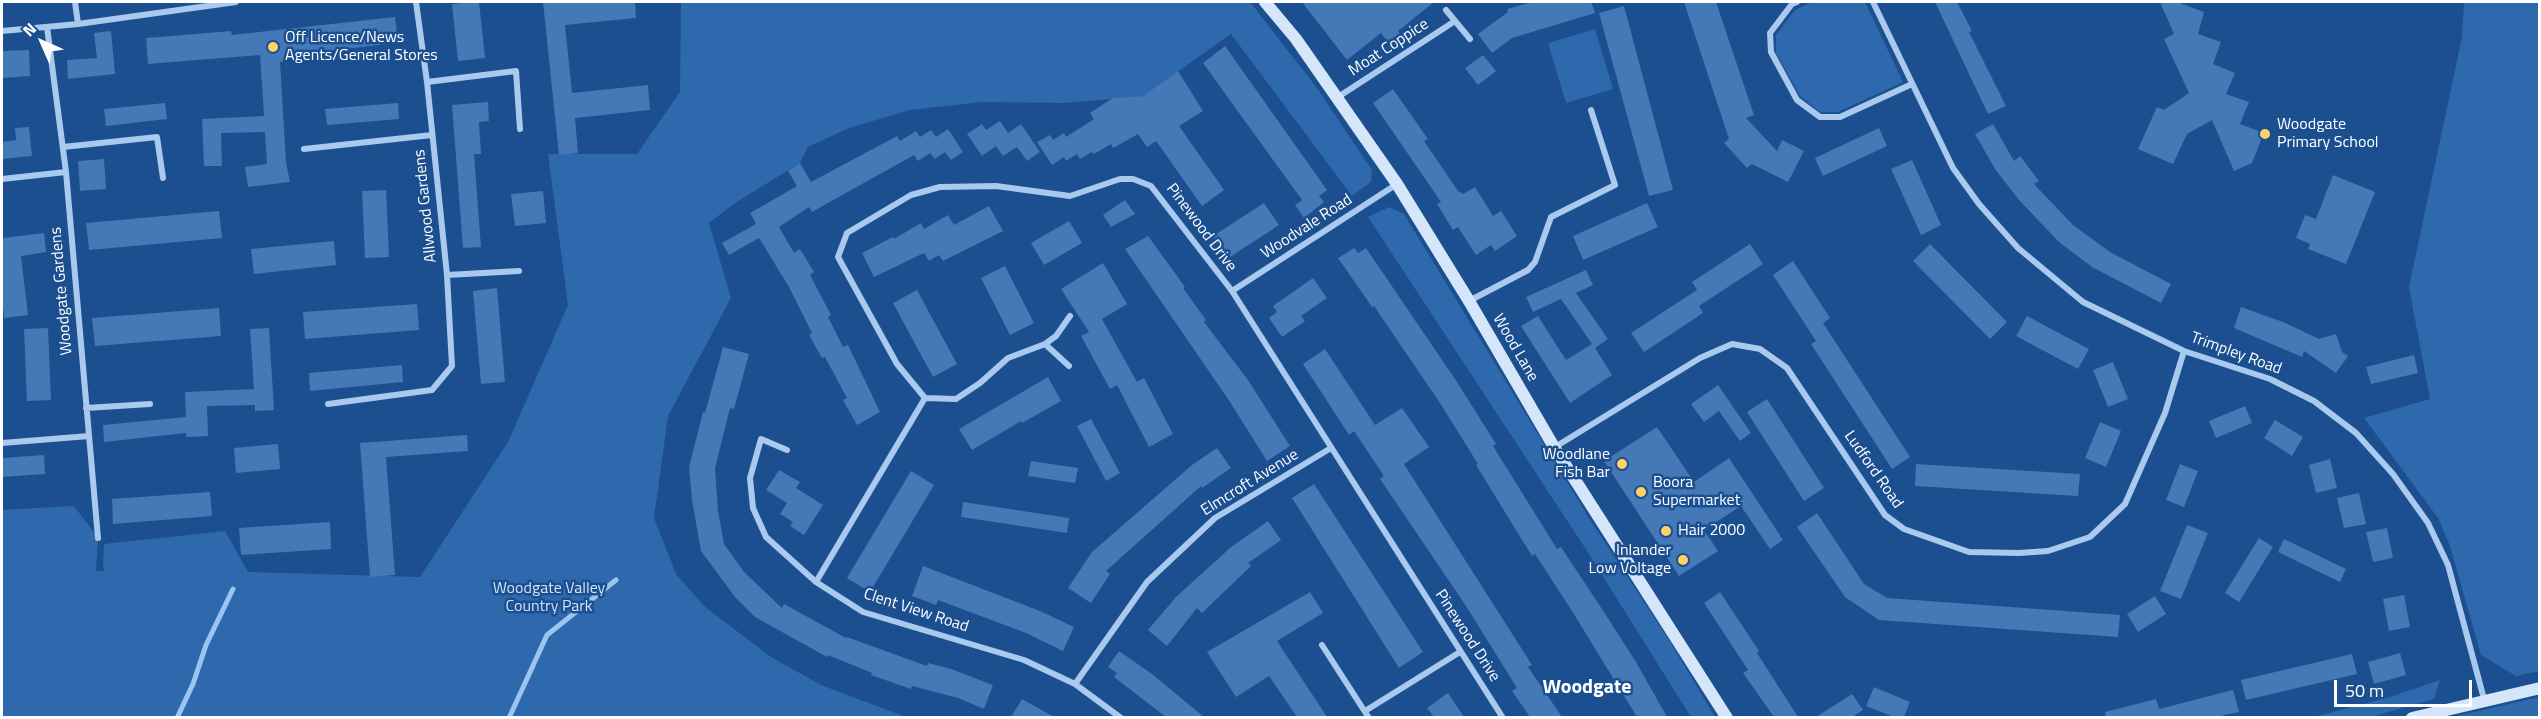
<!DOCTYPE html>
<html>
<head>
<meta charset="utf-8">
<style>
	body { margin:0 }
	#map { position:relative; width:2541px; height:719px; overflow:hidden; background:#1b4f8f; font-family:"Titillium Web",sans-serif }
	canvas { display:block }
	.frame { position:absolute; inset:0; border:3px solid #fff; pointer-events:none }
	.north { position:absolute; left:12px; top:12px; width:60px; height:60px; -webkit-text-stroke:4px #1b4f8f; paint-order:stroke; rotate:315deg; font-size:16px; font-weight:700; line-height:24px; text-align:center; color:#fff }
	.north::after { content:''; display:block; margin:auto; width:21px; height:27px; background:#fff; clip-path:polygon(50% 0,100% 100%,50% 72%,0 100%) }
	.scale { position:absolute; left:2334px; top:680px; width:138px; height:27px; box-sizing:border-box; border:3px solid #fff; border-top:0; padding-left:8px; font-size:18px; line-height:21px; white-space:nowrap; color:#fff; -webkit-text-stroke:4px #1b4f8f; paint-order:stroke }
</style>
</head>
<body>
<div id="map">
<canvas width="2541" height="719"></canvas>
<div class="frame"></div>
<div class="north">N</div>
<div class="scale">50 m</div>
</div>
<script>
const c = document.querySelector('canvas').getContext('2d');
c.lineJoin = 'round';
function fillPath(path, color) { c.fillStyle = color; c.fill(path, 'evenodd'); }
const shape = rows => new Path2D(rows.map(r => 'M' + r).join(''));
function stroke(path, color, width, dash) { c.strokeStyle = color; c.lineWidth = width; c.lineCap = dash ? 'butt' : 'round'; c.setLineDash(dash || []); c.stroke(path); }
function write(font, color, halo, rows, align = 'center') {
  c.font = font + ' "Titillium Web",sans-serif'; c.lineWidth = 5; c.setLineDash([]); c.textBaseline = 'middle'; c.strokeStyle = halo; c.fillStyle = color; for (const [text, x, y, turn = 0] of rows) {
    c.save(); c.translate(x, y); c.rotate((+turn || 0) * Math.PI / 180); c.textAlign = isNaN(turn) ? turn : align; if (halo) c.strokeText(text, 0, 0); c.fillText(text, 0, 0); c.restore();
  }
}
const green = shape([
	[681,2,1250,2,1317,88,1372,170,1371,182,1352,196,1231,34,1143,96,1064,103,982,102,910,110,849,128,808,147,800,163,735,203,709,223,731,298,668,416,654,518,676,574,704,606,771,657,821,685,906,717,2,718,2,510,74,506,98,538,96,571,105,571,103,566,104,544,225,531,248,572,420,577,508,442,568,305,548,154,637,154,680,92],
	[1812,2,1865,2,1903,82,1838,112,1820,112,1800,96,1776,53,1776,35,1795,10],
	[2464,2,2539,2,2540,671,2516,676,2481,655,2450,546,2438,518,2364,418,2430,399,2409,287,2462,37],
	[1595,29,1613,89,1566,103,1548,43],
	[1389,207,1404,214,1589,518,1669,640,1715,717,1691,717,1589,554,1368,217],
	[2440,680,2434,699,2371,717,2314,717,2390,697],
	[2539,697,2539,717,2453,717]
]);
const stream = shape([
	[177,718,193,684,206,645,233,589],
	[509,718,547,635,616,580]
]);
const building = shape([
	[479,2,485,58,458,61,452,4],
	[543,2,635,2,636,18,565,25,572,93,648,85,650,110,575,118,578,153,559,155],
	[1302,2,1434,2,1398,31,1403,38,1391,47,1381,33,1347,60],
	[1533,2,1591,2,1595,13,1512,38,1492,53,1478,34,1508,12,1507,9],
	[1684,2,1716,2,1754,115,1746,118,1777,151,1782,140,1804,151,1788,182,1752,164,1747,168,1724,143,1729,139],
	[1935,2,1957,2,1972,31,1969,32,2006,106,1988,114],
	[2160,2,2177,2,2204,12,2198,34,2221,42,2213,64,2235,73,2226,94,2249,102,2240,124,2264,133,2252,163,2234,171,2212,120,2187,134,2173,164,2138,149,2157,107,2164,110,2189,93,2164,39,2174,34],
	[1624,6,1673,190,1649,196,1599,13],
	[395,17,398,43,289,55,289,61,280,62,286,162,290,182,248,187,245,167,267,164,265,132,221,133,222,166,204,166,202,119,264,116,260,55,148,64,146,38,231,31,232,35],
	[111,31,115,74,68,79,67,60,97,58,94,33],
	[1225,46,1327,190,1319,196,1324,202,1304,218,1295,205,1302,200,1203,63],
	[29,50,30,76,2,78,2,51],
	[1483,55,1496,71,1478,85,1465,68],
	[1178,71,1203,111,1179,126,1224,190,1202,206,1156,141,1147,147,1138,134,1113,148,1111,144,1094,154,1092,152,1080,159,1077,154,1066,161,1064,157,1052,165,1037,142,1050,135,1053,140,1064,133,1066,137,1094,119,1090,113,1113,98,1143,96],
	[1393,89,1428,139,1424,141,1458,191,1463,194,1475,187,1493,216,1501,211,1517,236,1495,251,1491,245,1476,255,1458,227,1453,230,1437,204,1441,202,1373,103],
	[488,102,489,121,479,122,481,154,474,154,481,247,463,248,452,105],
	[165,103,167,119,106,126,104,109],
	[398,103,399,119,327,125,325,109],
	[1000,121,1008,133,1021,124,1040,152,1027,161,1017,147,1003,156,996,146,982,156,967,134,982,124,986,130],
	[1993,124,2014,161,2020,156,2039,181,2034,184,2073,225,2110,252,2171,284,2161,303,2092,267,2059,242,2019,200,1995,169,1975,134],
	[29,127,32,156,2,159,2,142,16,140,15,128],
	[1879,128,1887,146,1823,176,1815,158],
	[948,129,963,152,951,160,945,152,935,159,930,153,918,161,914,155,812,212,809,207,779,227,794,253,800,249,814,272,810,275,831,315,828,317,843,347,848,345,880,412,857,425,843,400,847,398,825,357,822,358,809,335,812,333,789,287,759,238,729,255,722,243,756,224,750,213,797,186,788,171,800,163,811,182,897,136,900,141,916,131,920,137,931,130,936,137],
	[104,159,106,189,80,191,78,161],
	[1912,160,1941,225,1921,235,1891,169],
	[2333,175,2375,192,2346,264,2308,249,2310,244,2296,238,2305,215,2316,219],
	[386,190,389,257,365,258,362,191],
	[543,191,546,223,515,226,511,194],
	[1125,200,1135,214,1111,227,1103,215],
	[1264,203,1279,225,1227,259,1213,236],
	[1647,203,1658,227,1583,260,1573,236],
	[989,206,1003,231,943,261,939,255,929,261,924,253,874,277,862,253,893,237,894,239,921,223,924,229,948,215,954,225],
	[219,211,222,238,89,250,86,223],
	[1069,221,1082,243,1044,265,1031,243],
	[44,233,46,252,21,256,28,315,4,318,2,294,2,238],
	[1148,236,1185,287,1183,288,1206,320,1204,322,1248,380,1290,446,1267,461,1230,402,1125,249],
	[334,241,336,265,254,274,251,249],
	[1750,244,1763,264,1699,306,1703,313,1644,352,1631,333,1697,290,1692,282],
	[1930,244,2007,322,1990,339,1913,261],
	[1354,248,1358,253,1366,248,1457,382,1496,444,1493,446,1557,549,1561,547,1602,609,1636,662,1667,717,1637,717,1572,611,1535,554,1532,556,1476,465,1478,464,1440,403,1374,306,1372,307,1338,258],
	[1793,261,1830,318,1823,323,1910,457,1892,469,1811,344,1816,341,1773,275],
	[1103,263,1127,304,1102,319,1137,382,1144,378,1173,434,1149,447,1117,385,1110,389,1081,336,1089,332,1061,289],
	[1005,266,1034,323,1010,335,981,278],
	[1586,270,1593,285,1576,293,1608,339,1595,348,1612,375,1570,403,1521,326,1538,316,1566,360,1592,344,1561,299,1533,312,1526,297],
	[1313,278,1327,298,1301,316,1305,321,1282,337,1269,318,1277,312,1273,306],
	[497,288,505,382,481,384,473,291],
	[917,290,957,364,933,377,893,303],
	[417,304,419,330,305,339,303,312],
	[2241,307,2283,322,2319,339,2336,334,2342,352,2348,356,2336,373,2304,351,2302,357,2234,328],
	[219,308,221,336,95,346,92,318],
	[2027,316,2089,349,2078,369,2016,336],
	[48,328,51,400,27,401,24,329],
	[269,328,274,410,255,411,255,405,207,406,208,436,186,437,186,433,104,442,103,425,186,417,185,392,254,389,250,329],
	[723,347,749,354,734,409,730,408,715,468,718,511,724,544,744,572,782,608,784,604,846,638,847,637,927,666,928,663,951,669,993,685,984,709,958,698,912,686,911,689,871,675,872,673,828,655,827,657,755,617,735,597,701,551,692,500,689,467,703,412,705,413],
	[1325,349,1375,425,1402,408,1429,447,1404,464,1532,665,1528,667,1562,717,1530,717,1512,691,1517,688,1466,606,1380,479,1384,476,1354,431,1349,435,1303,364],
	[2414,355,2418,373,2371,384,2366,367],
	[2113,362,2128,399,2108,407,2093,370],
	[402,365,403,382,310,391,309,373],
	[1048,377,1061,401,1022,423,1021,421,972,450,959,429],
	[1718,385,1751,433,1740,441,1719,411,1704,422,1691,404],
	[1767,399,1824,488,1804,501,1747,412],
	[2245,406,2252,423,2216,438,2209,421],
	[1091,419,1120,473,1106,481,1077,426],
	[2275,420,2303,437,2292,456,2264,438],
	[2100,422,2121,431,2106,467,2085,458],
	[1657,427,1694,482,1729,458,1783,540,1770,549,1741,506,1704,530,1718,551,1679,576,1604,461],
	[467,435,468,451,386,457,395,575,370,577,360,443],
	[278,444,280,469,236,473,234,448],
	[1217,448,1231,468,1202,488,1201,486,1106,571,1110,574,1091,603,1068,588,1092,552,1192,465],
	[44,455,45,474,2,477,2,458],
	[2330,459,2337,488,2316,493,2309,465],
	[1031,461,1078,468,1075,483,1028,476],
	[1916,464,2080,474,2078,496,1915,486],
	[2180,464,2198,471,2184,507,2166,500],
	[779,470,800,482,796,488,823,505,804,535,790,526,793,522,780,514,787,503,766,490],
	[911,471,934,485,870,592,847,578],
	[1314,484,1423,652,1399,668,1292,498],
	[210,492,212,516,113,524,112,499],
	[2359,493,2366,524,2344,528,2337,498],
	[963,502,1069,518,1067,533,961,517],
	[1817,513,1864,584,1887,598,2120,615,2118,637,1879,620,1845,597,1797,527],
	[1268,521,1281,540,1248,563,1251,566,1202,613,1197,608,1167,646,1148,630,1176,597,1230,548],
	[330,522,331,549,241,555,239,528],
	[2187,525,2208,533,2181,599,2160,591],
	[2387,528,2393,558,2373,562,2366,532],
	[2259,538,2273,547,2239,602,2225,593],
	[2284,539,2346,569,2340,582,2278,552],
	[923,566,1040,611,1074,627,1063,651,1026,633,938,600,936,605,912,596],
	[1310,592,1323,613,1277,641,1327,717,1297,717,1269,676,1236,697,1207,652],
	[1720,592,1759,651,1757,653,1798,717,1774,717,1743,673,1748,670,1704,603],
	[2404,595,2410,627,2389,631,2383,599],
	[2155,596,2166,614,2138,632,2127,614],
	[1119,651,1152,674,1204,717,1166,717,1114,677,1117,673,1108,667],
	[2400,653,2406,675,2374,684,2368,662],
	[2352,654,2357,674,2246,700,2241,680],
	[1874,687,1910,702,1904,717,1894,717,1866,706],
	[2233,690,2239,712,2215,717,2106,717,2105,712,2156,699,2159,709],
	[1448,693,1464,717,1434,717,1427,708],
	[1852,694,1863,710,1852,717,1816,717],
	[1022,699,1054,717,1011,717]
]);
const street = shape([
	[75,2,78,24],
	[1797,2,1792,4,1770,33,1771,52,1797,100,1820,117,1840,117,1912,84],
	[1873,2,1953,168,1979,204,2018,248,2083,302,2184,351,2270,379,2314,401,2356,433,2393,474,2428,523,2448,565,2484,699],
	[1446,10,1470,39],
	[47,27,66,172,98,538],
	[2,31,78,24,236,2],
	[427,82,516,71,520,129],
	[1338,97,1455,21],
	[63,147,157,137,163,178],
	[304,149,432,135],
	[2,179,66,172],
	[447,275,519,271],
	[1232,291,1397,184],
	[1469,301,1528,270,1535,262,1551,217,1615,185,1591,110],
	[1045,344,1069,366],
	[925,398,956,399,980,383,1008,358,1045,344,1056,336,1070,316],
	[328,404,432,390,452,366,447,275,427,82,416,2],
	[86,408,150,404],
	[2,443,89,436],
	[1555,447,1700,358,1732,344,1760,349,1787,368,1885,515,1904,529,1969,552,2019,553,2048,551,2090,537,2125,504,2165,413,2184,351],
	[787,450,761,439,750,478,753,508,766,537,816,582,863,612,1024,660,1075,684,1121,718],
	[816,582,925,398,897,364,838,257,847,233,911,195,940,187,996,186,1070,196,1120,179,1133,179,1151,186,1232,291,1503,718],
	[1322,645,1369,718],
	[1075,684,1147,582,1215,518,1331,448],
	[1365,711,1460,652]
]);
const secondary = shape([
	[1265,2,1296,39,1397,184,1469,301,1554,447,1727,718],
	[2412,718,2540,688]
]);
const markers = [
	[273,47,6,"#ffd166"],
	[2265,134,6,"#ffd166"],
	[1622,464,6,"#ffd166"],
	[1641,492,6,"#ffd166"],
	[1666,531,6,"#ffd166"],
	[1683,560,6,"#ffd166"]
];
const poiNames = [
	["Off Licence/News",285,38],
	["Agents/General Stores",285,56],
	["Woodgate",2277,125],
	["Primary School",2277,143],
	["Woodlane",1610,455,"right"],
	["Fish Bar",1610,473,"right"],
	["Boora",1653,483],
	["Supermarket",1653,501],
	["Hair 2000",1678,531],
	["Inlander",1671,551,"right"],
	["Low Voltage",1671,569,"right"]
];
const streetNames = [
	["Moat Coppice",1389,48,-33],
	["Allwood Gardens",426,206,-96],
	["Woodvale Road",1307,227,-33],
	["Pinewood Drive",1201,228,53],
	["Woodgate Gardens",62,291,-95],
	["Wood Lane",1515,348,60],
	["Trimpley Road",2236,354,20],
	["Ludford Road",1873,470,55],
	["Elmcroft Avenue",1250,483,-32],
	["Clent View Road",916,611,18],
	["Pinewood Drive",1467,636,57]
];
const parkNames = [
	["Woodgate Valley",549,589],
	["Country Park",549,607]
];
const quarterNames = [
	["Woodgate",1587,688]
];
fillPath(green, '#2e69ad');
stroke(stream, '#9cc4f0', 5);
fillPath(building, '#4478b7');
stroke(street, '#a9c9ee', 6);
stroke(secondary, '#d6e6fa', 12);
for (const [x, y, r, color] of markers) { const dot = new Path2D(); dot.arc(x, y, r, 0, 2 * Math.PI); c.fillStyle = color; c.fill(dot); stroke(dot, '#1b4f8f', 2); }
write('16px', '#fff', '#1b4f8f', poiNames, 'left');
write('16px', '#fff', '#1b4f8f', streetNames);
write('16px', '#cfe3fa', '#1b4f8f', parkNames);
write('bold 20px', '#fff', '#1b4f8f', quarterNames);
</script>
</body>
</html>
